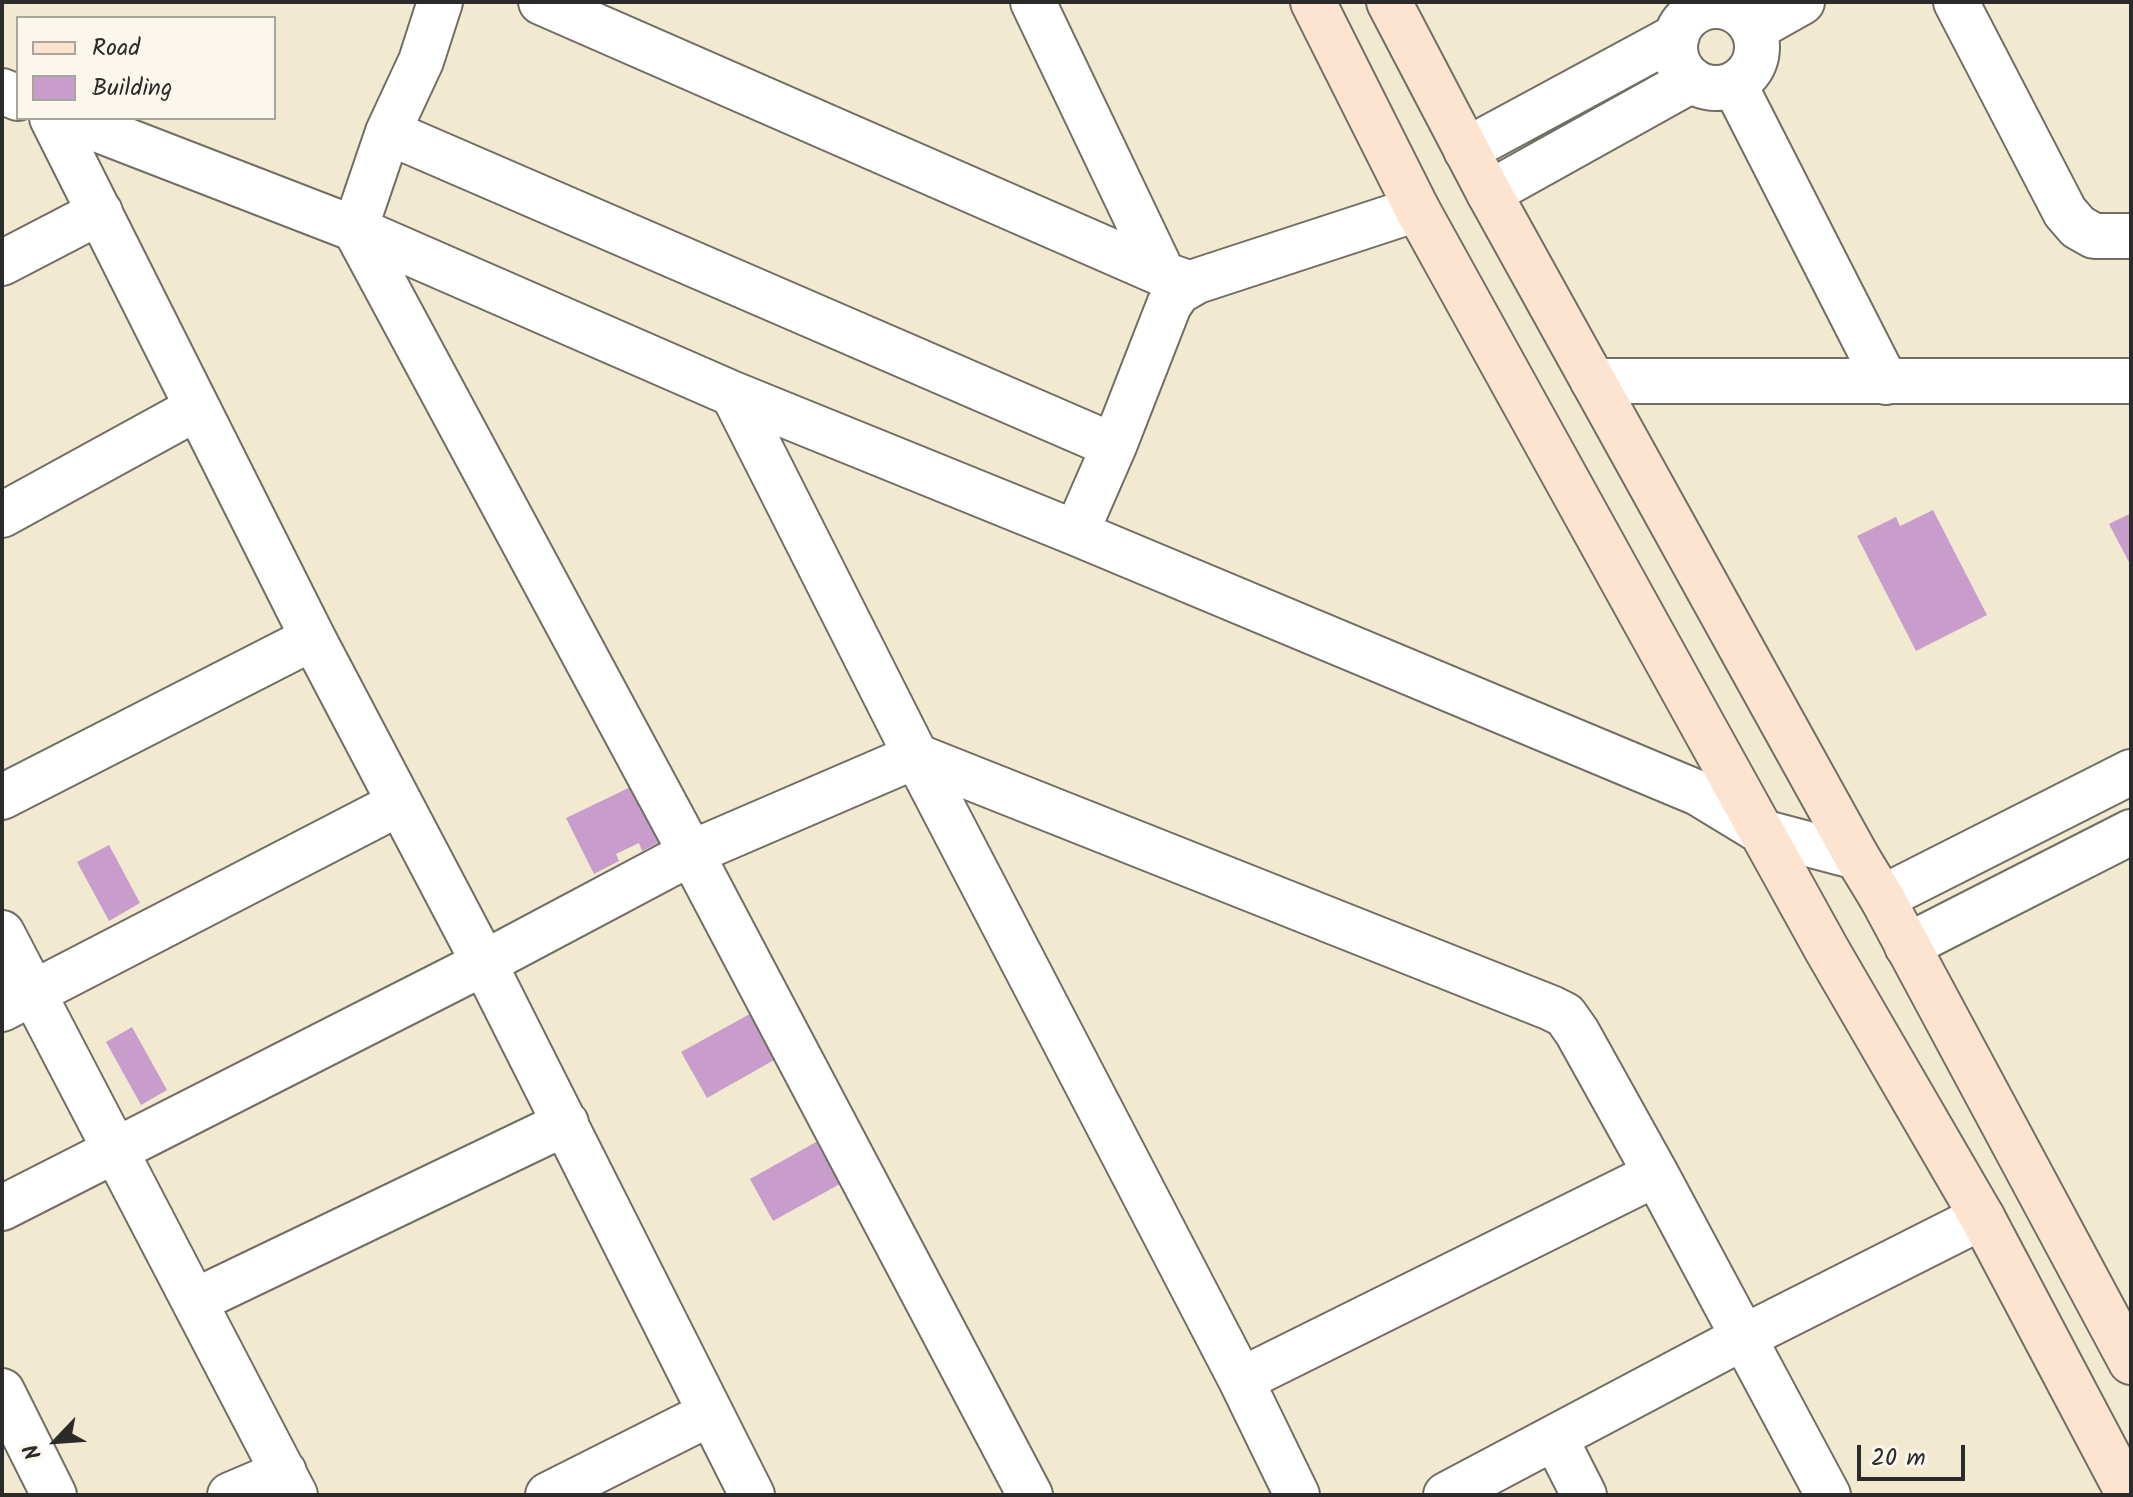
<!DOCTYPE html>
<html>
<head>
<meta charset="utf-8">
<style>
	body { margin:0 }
	#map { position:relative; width:2133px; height:1497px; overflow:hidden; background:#f1ead1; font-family:Kalam,sans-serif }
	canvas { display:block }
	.frame { position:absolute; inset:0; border:4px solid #2b2b2b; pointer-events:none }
	.legend { position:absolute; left:16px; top:16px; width:260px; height:104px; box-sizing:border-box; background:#fbf7ec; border:2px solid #a8a59f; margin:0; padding:10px 14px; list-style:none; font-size:24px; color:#2b2b2b }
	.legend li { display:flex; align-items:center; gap:16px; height:40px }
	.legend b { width:40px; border:2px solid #a8a59f }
	.north { position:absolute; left:16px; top:1401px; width:80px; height:80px; -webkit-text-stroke:6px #fbf7ec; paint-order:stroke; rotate:245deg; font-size:22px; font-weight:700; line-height:32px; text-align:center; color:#2b2b2b }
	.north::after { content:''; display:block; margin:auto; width:28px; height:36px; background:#2b2b2b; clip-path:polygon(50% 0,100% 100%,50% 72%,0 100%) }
	.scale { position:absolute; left:1857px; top:1445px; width:108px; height:36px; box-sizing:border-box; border:4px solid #2b2b2b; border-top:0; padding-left:10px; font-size:24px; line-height:28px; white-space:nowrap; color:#2b2b2b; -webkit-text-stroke:6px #fbf7ec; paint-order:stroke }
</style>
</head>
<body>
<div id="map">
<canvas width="2133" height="1497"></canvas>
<div class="frame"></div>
<ul class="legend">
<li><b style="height:10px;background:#fde4d1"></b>Road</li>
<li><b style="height:22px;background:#c99dcb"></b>Building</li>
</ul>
<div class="north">N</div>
<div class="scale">20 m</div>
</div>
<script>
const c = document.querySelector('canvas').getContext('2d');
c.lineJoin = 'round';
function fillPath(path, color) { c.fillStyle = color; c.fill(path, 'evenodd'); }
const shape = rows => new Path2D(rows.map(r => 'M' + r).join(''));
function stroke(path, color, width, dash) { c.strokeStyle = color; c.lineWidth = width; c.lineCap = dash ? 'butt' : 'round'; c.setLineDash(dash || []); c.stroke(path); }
const building = shape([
	[1933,510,1987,615,1916,651,1857,536,1896,517,1900,526],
	[2131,513,2131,566,2109,524],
	[641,782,668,838,642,851,639,843,616,854,619,861,594,874,566,818],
	[109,845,140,903,109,921,77,862],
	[757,1010,783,1055,707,1098,681,1052],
	[132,1027,167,1090,141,1105,106,1042],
	[825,1137,849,1179,773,1221,750,1179]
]);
const minor = shape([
	[440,2,421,61,388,132,355,229,691,853,1030,1495],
	[541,2,1163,274,1191,284],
	[1033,2,1163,274],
	[1956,2,2065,212,2078,227,2094,236,2131,236],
	'1675 47a41 41 0 1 1 82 0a41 41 0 1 1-82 0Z',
	[1754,29,1802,2],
	[1734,84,1886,382],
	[2,91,18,98],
	[52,118,313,638,484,963,752,1495],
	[68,118,355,229,733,394,1076,533,1698,793,1762,832,1857,857],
	[388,132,1114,446],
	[1466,150,1677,36],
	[1489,193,1692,80],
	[2,263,100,212],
	[1593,381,2131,381],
	[733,394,916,756,1241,1380,1297,1495],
	[2,515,197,408],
	[1076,533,1114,446,1169,305,1178,292,1197,281,1417,209],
	[2,797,313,638],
	[1882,898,2131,772],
	[2,933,295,1495],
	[1907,946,2131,832],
	[2,1009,400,803],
	[2,1208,484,963,691,853,916,756,1551,1008,1565,1015,1577,1032,1656,1174,1828,1495],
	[195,1301,566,1123],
	[1241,1380,1656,1174],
	[2,1391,54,1495],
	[1555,1438,1584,1495],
	[230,1495,284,1472],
	[548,1495,709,1414],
	[1446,1495,1744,1337,1982,1217]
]);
const secondary = shape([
	[1313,2,1417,209,1827,950,1982,1217,2129,1495],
	[1389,2,1489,193,1857,857,1882,898,2131,1362]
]);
fillPath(building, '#c99dcb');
stroke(minor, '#706e65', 48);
stroke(secondary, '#706e65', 48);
stroke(minor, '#fff', 44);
stroke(secondary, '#fde4d1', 44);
</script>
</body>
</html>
